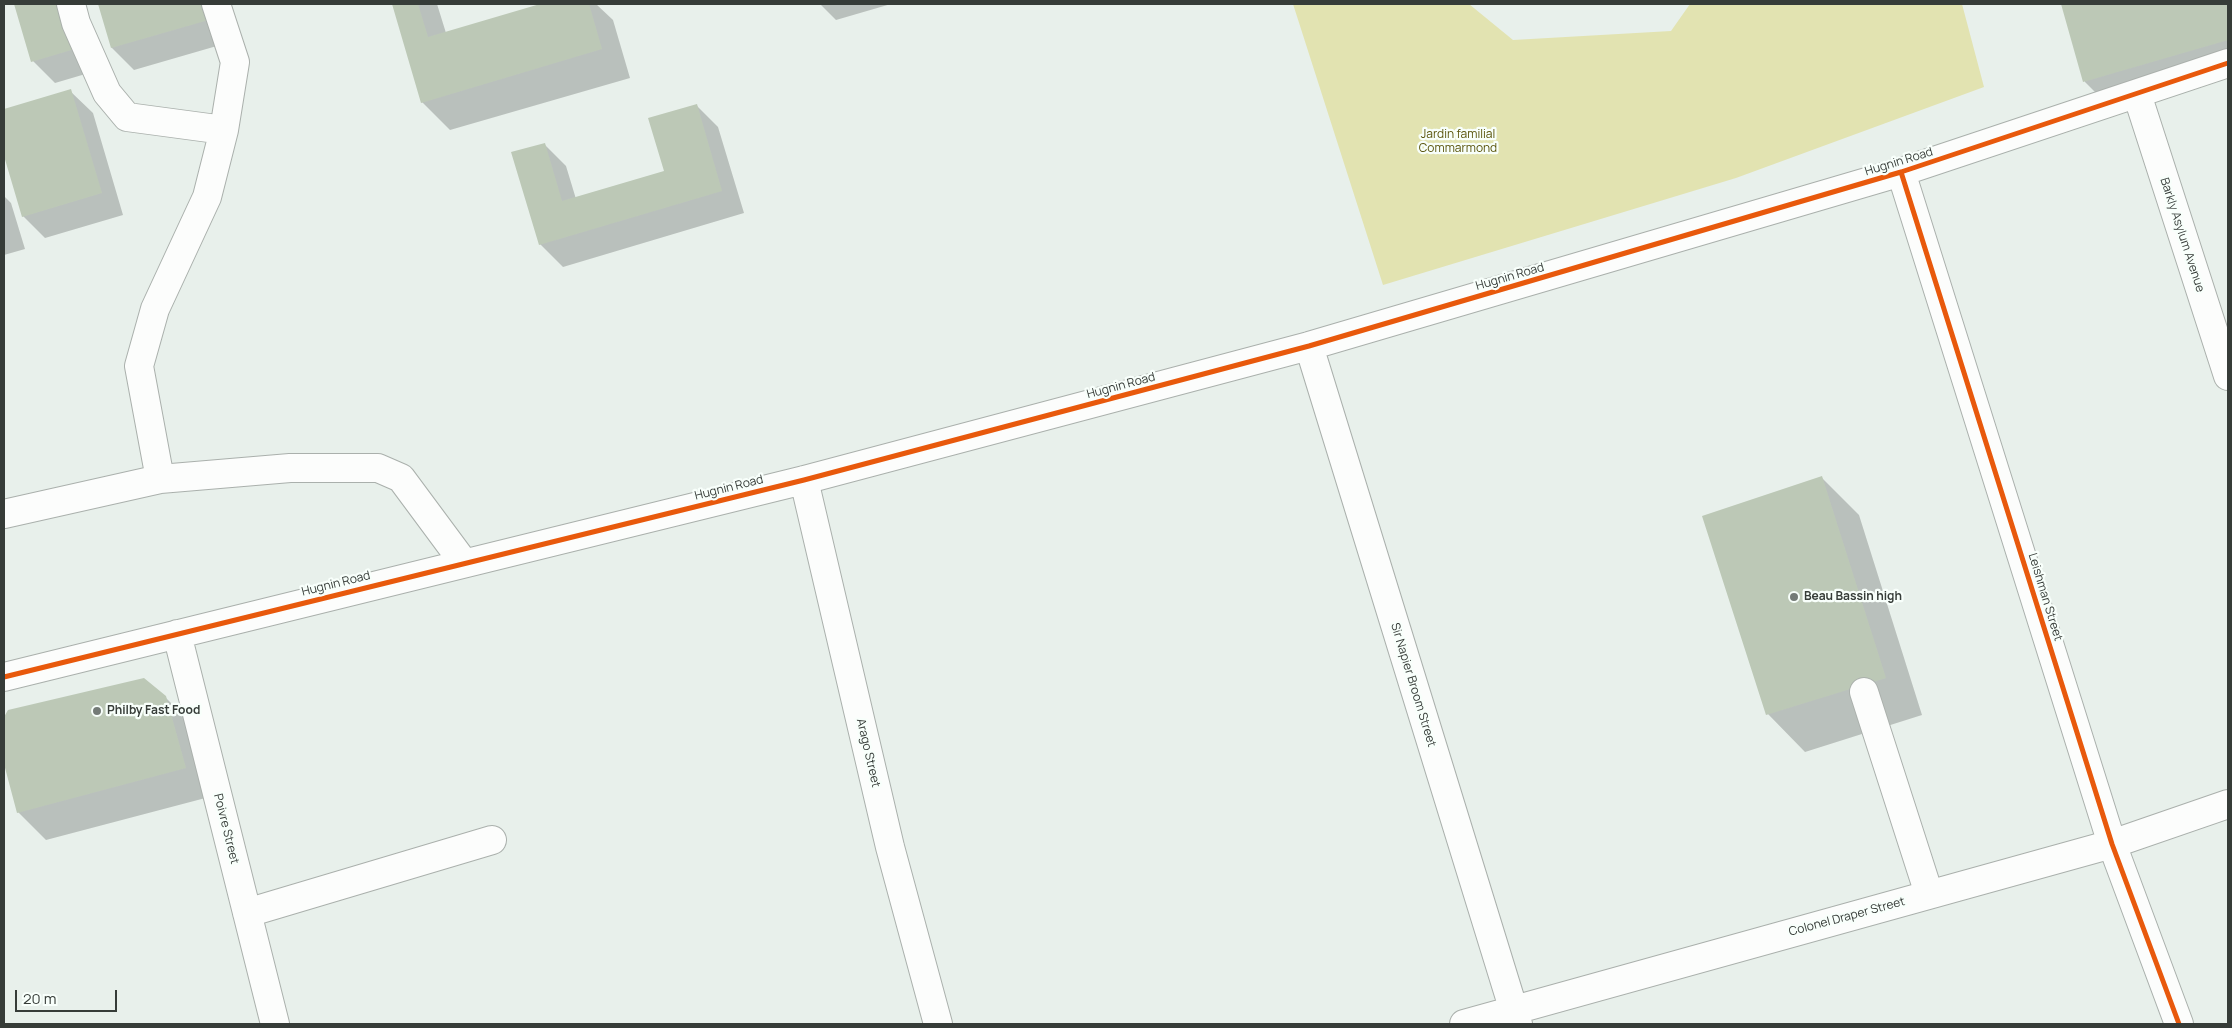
<!DOCTYPE html>
<html>
<head>
<meta charset="utf-8">
<style>
	body { margin:0 }
	#map { position:relative; width:2232px; height:1028px; overflow:hidden; background:#e8f0eb; font-family:Manrope,sans-serif }
	canvas { display:block }
	.frame { position:absolute; inset:0; border:5px solid #363c38; pointer-events:none }
	.scale { position:absolute; left:15px; top:990px; width:102px; height:22px; box-sizing:border-box; border:2px solid #363c38; border-top:0; padding-left:6px; font-size:15px; line-height:18px; white-space:nowrap; color:#363c38; -webkit-text-stroke:4px #f8fffb; paint-order:stroke }
</style>
</head>
<body>
<div id="map">
<canvas width="2232" height="1028"></canvas>
<div class="frame"></div>
<div class="scale">20 m</div>
</div>
<script>
const c = document.querySelector('canvas').getContext('2d');
c.lineJoin = 'round';
function fillPath(path, color) { c.fillStyle = color; c.fill(path, 'evenodd'); }
const shape = rows => new Path2D(rows.map(r => 'M' + r).join(''));
function stroke(path, color, width, dash) { c.strokeStyle = color; c.lineWidth = width; c.lineCap = dash ? 'butt' : 'round'; c.setLineDash(dash || []); c.stroke(path); }
function write(font, color, halo, rows, align = 'center') {
  c.font = font + ' Manrope,sans-serif'; c.lineWidth = 4.5; c.setLineDash([]); c.textBaseline = 'middle'; c.strokeStyle = halo; c.fillStyle = color; for (const [text, x, y, turn = 0] of rows) {
    c.save(); c.translate(x, y); c.rotate((+turn || 0) * Math.PI / 180); c.textAlign = isNaN(turn) ? turn : align; if (halo) c.strokeText(text, 0, 0); c.fillText(text, 0, 0); c.restore();
  }
}
const green = shape([
	[1293,4,1469,4,1513,40,1671,31,1690,4,1962,4,1984,87,1736,178,1383,285]
]);
const shadow = shape([
	[16,4,79,4,99,70,55,83,33,61],
	[100,4,223,4,234,41,134,70,112,48],
	[393,4,437,4,446,33,545,4,596,4,613,20,630,78,450,130,422,102],
	[820,4,891,4,836,20],
	[2062,4,2228,4,2228,76,2113,110,2085,82],
	[70,91,93,113,123,215,45,238,23,216,4,151,4,110],
	[696,105,718,127,744,213,563,267,540,244,544,144,566,166,576,199,666,172],
	[4,196,11,203,25,249,4,255],
	[1822,478,1859,515,1922,715,1805,752,1768,714],
	[165,697,194,726,213,796,46,840,18,812,4,759,4,719,9,712]
]);
const building = shape([
	[14,4,64,4,78,48,31,62],
	[98,4,208,4,212,19,111,48],
	[392,4,418,4,428,37,540,4,589,4,602,49,421,103],
	[2061,4,2228,4,2228,40,2083,82],
	[71,89,102,193,22,217,4,156,4,109],
	[697,104,722,191,539,245,511,152,545,143,562,201,664,171,648,118],
	[1822,476,1886,678,1766,715,1702,516],
	[144,678,166,696,186,768,17,813,4,764,4,717,8,710]
]);
const minor = shape([
	[71,4,76,23,107,93,127,117,224,130],
	[2137,94,2228,376],
	[1901,172,2112,844,2179,1024],
	[1309,346,1518,1024],
	[160,479,139,366,155,309,207,197,224,130,235,62,216,4],
	[804,480,890,847,938,1024],
	[4,514,160,479,290,468,378,468,401,478,464,563],
	[177,634,275,1024],
	[4,677,804,480,1309,346,1901,172,2228,63],
	[1864,692,1929,894],
	[247,913,492,840],
	[1464,1024,2112,844,2228,804]
]);
const cycleway = shape([
	[1901,172,2112,844,2179,1024],
	[4,677,804,480,1309,346,1901,172,2228,63]
]);
const markers = [
	[1794,597,5,"#747b77"],
	[97,711,5,"#747b77"]
];
const parkNames = [
	["Jardin familial",1458,135],
	["Commarmond",1458,149]
];
const streetNames = [
	["Hugnin Road",1899,162,-17],
	["Barkly Asylum Avenue",2182,235,72],
	["Hugnin Road",1510,277,-16],
	["Hugnin Road",1121,386,-15],
	["Hugnin Road",729,488,-14],
	["Hugnin Road",336,584,-14],
	["Leishman Street",2045,597,73],
	["Sir Napier Broom Street",1413,685,73],
	["Arago Street",868,753,77],
	["Poivre Street",226,829,76],
	["Colonel Draper Street",1847,917,-15]
];
const poiNames = [
	["Beau Bassin high",1804,597],
	["Philby Fast Food",107,711]
];
fillPath(green, '#e2e3b1');
fillPath(shadow, '#0003');
fillPath(building, '#bcc8b6');
stroke(minor, '#aab0ac', 30);
stroke(minor, '#fcfdfc', 28);
stroke(cycleway, '#e8590c', 5);
for (const [x, y, r, color] of markers) { const dot = new Path2D(); dot.arc(x, y, r, 0, 2 * Math.PI); c.fillStyle = color; c.fill(dot); stroke(dot, '#f8fffb', 2); }
write('12px', '#5a550c', '#f8fffb', parkNames);
write('12px', '#363c38', '#f8fffb', streetNames);
write('bold 12px', '#363c38', '#f8fffb', poiNames, 'left');
</script>
</body>
</html>
